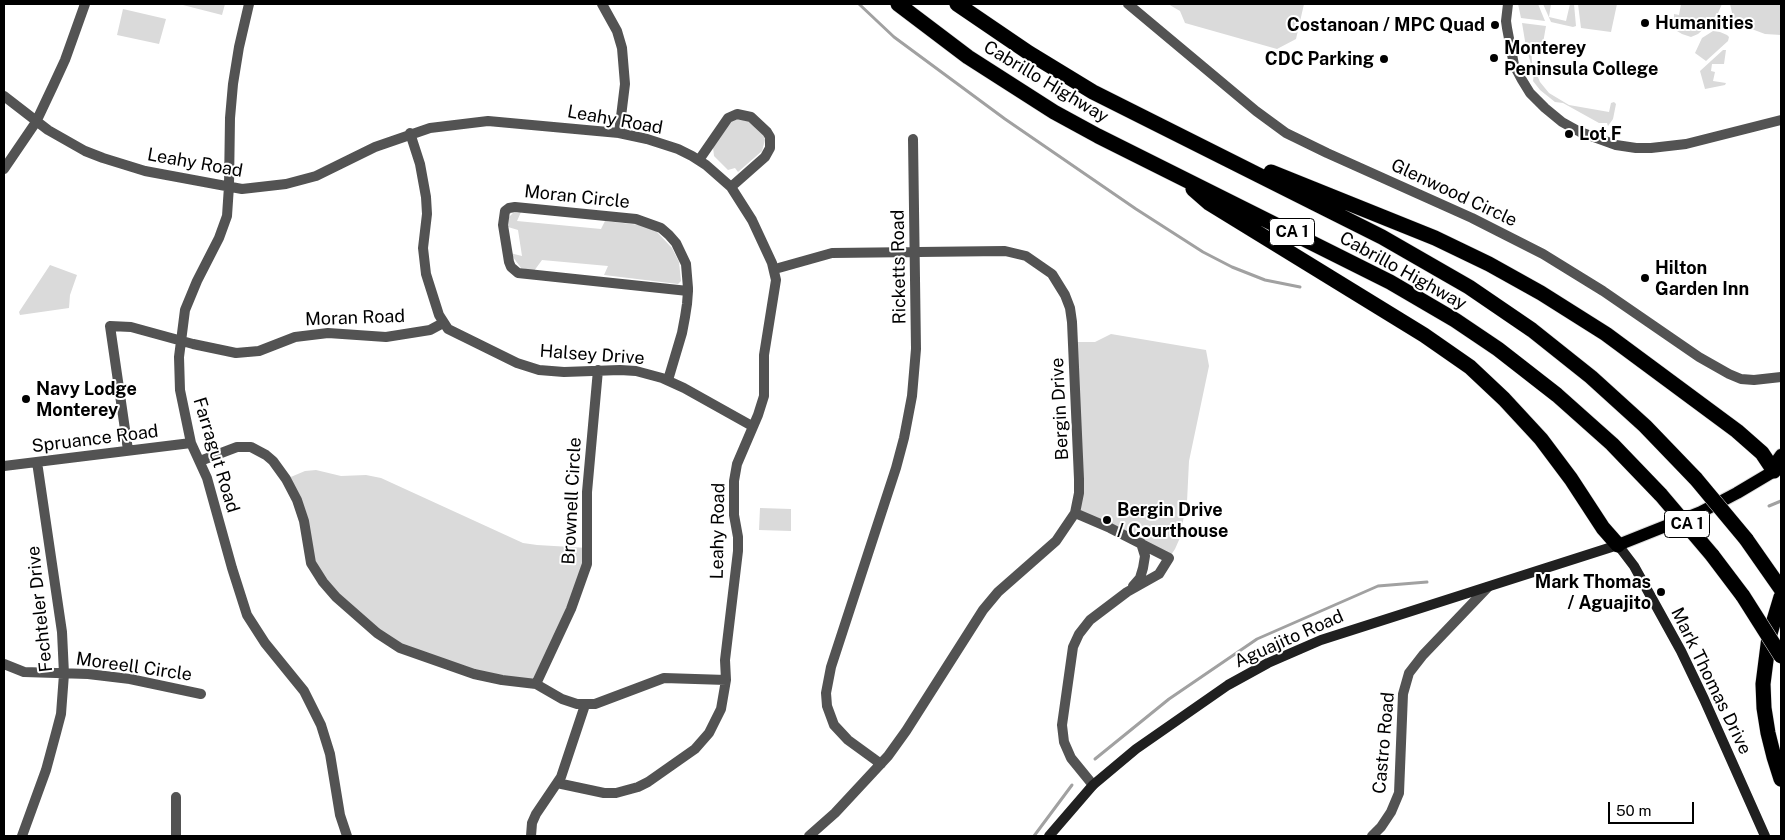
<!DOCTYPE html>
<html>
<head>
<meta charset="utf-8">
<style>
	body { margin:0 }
	#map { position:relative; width:1785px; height:840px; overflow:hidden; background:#fff; font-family:"Public Sans",sans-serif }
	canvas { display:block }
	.frame { position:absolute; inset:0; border:5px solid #000; pointer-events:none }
	.scale { position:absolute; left:1608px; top:802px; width:86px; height:22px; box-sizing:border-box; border:2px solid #000; border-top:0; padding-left:6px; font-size:15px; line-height:18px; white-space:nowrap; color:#000; -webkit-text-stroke:4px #fff; paint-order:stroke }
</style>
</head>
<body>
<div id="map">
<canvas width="1785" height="840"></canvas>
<div class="frame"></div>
<div class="scale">50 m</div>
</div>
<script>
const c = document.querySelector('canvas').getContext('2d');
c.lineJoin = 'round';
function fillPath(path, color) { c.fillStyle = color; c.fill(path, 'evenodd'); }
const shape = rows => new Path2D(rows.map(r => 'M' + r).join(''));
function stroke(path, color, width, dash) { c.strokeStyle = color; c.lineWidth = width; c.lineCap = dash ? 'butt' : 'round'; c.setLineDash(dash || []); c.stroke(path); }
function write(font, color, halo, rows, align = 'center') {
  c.font = font + ' "Public Sans",sans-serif'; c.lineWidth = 4; c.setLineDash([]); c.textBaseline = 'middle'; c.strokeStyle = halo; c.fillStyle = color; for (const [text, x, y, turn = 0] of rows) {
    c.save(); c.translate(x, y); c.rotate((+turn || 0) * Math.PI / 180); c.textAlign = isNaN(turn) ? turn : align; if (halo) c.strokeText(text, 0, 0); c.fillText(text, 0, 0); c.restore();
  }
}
const green = shape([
	[179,4,225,4,222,15],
	[1168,4,1304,4,1296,39,1277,49,1185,23,1180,11],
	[1518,4,1538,4,1545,21,1521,18],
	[1543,4,1551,4,1549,17,1566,21,1570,4,1574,4,1576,26,1573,27,1551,22],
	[1578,4,1617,4,1611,32,1581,28],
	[1681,4,1722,4,1718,13,1708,25,1698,34,1691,37,1682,34,1677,31,1674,25,1674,14,1679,15],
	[1730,4,1781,4,1781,35,1765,34,1741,25,1733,17],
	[123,9,166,19,159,44,117,35],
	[1522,23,1546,26,1543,43,1531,43,1532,63,1540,82,1549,93,1569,105,1609,112,1611,103,1614,102,1616,104,1613,119,1608,126,1607,123,1599,123,1563,103,1555,102,1540,90,1533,81,1534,74,1526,47],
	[1713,31,1720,32,1727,35,1729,37,1728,41,1706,61,1695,53,1702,38],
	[1723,50,1726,50,1724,64,1712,64,1711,71,1715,72,1713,81,1726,83,1725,85,1705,89,1700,71],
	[735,119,746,119,764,134,765,140,762,151,738,172,735,168,728,170,714,156,713,147,730,122],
	[521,212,517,221,601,229,605,221,640,225,656,231,672,248,679,262,681,281,678,284,604,275,608,266,542,260,534,271,521,268,510,253,522,256,518,230,508,227,507,223,509,217,513,213],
	[50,265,77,275,70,295,69,308,20,315,19,312],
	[1111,334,1206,350,1209,366,1189,461,1187,502,1179,540,1175,549,1169,558,1075,513,1073,342,1095,342],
	[316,470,341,476,366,475,381,478,523,543,537,545,588,548,587,564,536,684,502,680,400,648,336,597,308,550,286,479,305,471],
	[760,508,791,509,791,531,759,530]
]);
const stream = shape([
	[859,4,894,37,1005,119,1136,209,1203,252,1232,267,1265,280,1300,287],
	[1769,506,1781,501],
	[1095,759,1169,699,1257,639,1378,586,1427,582],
	[1034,836,1072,785]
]);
const street = shape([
	[249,4,239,47,233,84,230,118,229,186,227,216,219,238,197,281,185,310,179,357,180,390,191,443,207,478,232,568,247,615,265,643,304,691,321,725,330,754,340,815,347,836],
	[602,4,617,31,622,48,625,84,619,133],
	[1128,4,1256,111,1286,133,1327,153,1472,218,1543,254,1603,291,1699,357,1729,374,1741,379,1754,380,1781,377],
	[1508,4,1506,21,1507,28,1514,65,1522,80,1530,93,1545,108,1562,122,1580,132,1616,145,1636,148,1651,148,1686,144,1781,120],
	[4,96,48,130,85,151,103,158,145,171,242,189,286,184,316,176,375,147,430,128,488,121,619,133,647,139,678,149,692,156,706,165,731,187,752,220,772,263,776,280,764,355,764,396,758,415,737,464,734,481,734,515,738,537,738,551,725,660,726,680,721,709,709,733,695,749,648,782,638,787,616,793,604,793,557,783],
	[410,133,420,164,426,197,427,214,423,248,426,274,439,315,448,329,517,363,539,370,564,372,620,370,636,371,662,378,684,388,752,426],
	[699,160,728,118,737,114,751,117,767,132,770,137,770,148,765,157,731,187],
	[4,169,36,122,53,86,65,60,85,4],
	[775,269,832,253,1005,251,1026,256,1052,274,1065,295,1070,308,1072,322,1079,479,1079,493,1075,513,1056,541,998,592,983,610,906,731,888,756,835,813,809,836],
	[668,380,682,333,685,317,687,304,688,291,688,288,686,264,676,243,669,235,661,228,636,219,515,207,509,208,505,211,503,225,509,262,511,267,518,273,688,291],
	[128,450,110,326,131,327,193,344,236,353,259,351,295,337,328,333,386,337,430,330,443,323],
	[200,461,237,447,251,447,266,455,273,461,286,479,297,500,304,521,311,563,323,582,336,597,377,633,400,648,474,674,502,680,536,684,562,699,577,704,595,704,664,678,726,680],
	[4,466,191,443],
	[1075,513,1110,528,1169,558,1159,574,1127,592,1090,620,1079,634,1073,647,1062,725,1064,742,1071,758,1093,785],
	[1133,586,1140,578,1143,568,1145,556,1141,543],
	[4,664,24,672,88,674,130,679,201,694],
	[536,684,571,609,587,564,587,492,598,370],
	[881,764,848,740,834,725,827,706,826,693,831,667,896,468,904,438,912,396,916,349,913,139],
	[176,797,176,836],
	[22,836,46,770,56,733,61,714,64,674,62,632,37,462],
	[531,836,532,823,536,814,561,777,585,705],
	[1372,836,1381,827,1391,812,1399,793,1403,694,1409,673,1423,655,1488,587]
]);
const secondary = shape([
	[1049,836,1093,785,1136,749,1228,685,1268,663,1321,640,1618,545,1634,566,1681,651,1704,699,1765,836]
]);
const primary = shape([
	[1774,471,1776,462,1781,455],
	[1618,545,1701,512,1737,493,1774,471]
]);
const highway = shape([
	[898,4,968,57,1054,112,1098,136,1390,282,1455,320,1498,349,1557,395,1612,444,1661,495],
	[957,4,1029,53,1093,92,1382,237,1469,287,1532,330,1591,377,1645,426,1696,479],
	[1271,172,1435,238,1489,264,1541,293,1606,334,1737,431,1762,453,1774,471],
	[1193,189,1209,203,1424,335,1470,367,1504,399,1541,439,1571,479,1603,528,1618,545],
	[1746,539,1781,589],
	[1712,555,1743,596],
	[1781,597,1769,637,1763,684,1764,708,1768,733,1774,757,1781,779]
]);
const highwayBridge = shape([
	[1696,479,1746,539],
	[1661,495,1712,555],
	[1743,596,1781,656]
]);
const markers = [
	[1645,23,5,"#000"],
	[1495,25,5,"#000"],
	[1494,58,5,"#000"],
	[1384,59,5,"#000"],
	[1569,134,5,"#000"],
	[1645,278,5,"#000"],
	[26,399,5,"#000"],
	[1107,520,5,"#000"],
	[1661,592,5,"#000"]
];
const shields = [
	[1292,232,45],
	[1687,524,45]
];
const shieldNames = [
	["CA 1",1292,232],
	["CA 1",1687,524]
];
const poiNames = [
	["Humanities",1655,23],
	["Costanoan / MPC Quad",1485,25,"right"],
	["Monterey",1504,48],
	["Peninsula College",1504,69],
	["CDC Parking",1374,59,"right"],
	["Lot F",1579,134],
	["Hilton",1655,268],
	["Garden Inn",1655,289],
	["Navy Lodge",36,389],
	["Monterey",36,410],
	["Bergin Drive",1117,510],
	["/ Courthouse",1117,531],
	["Mark Thomas",1651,582,"right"],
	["/ Aguajito",1651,603,"right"]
];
const streetNames = [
	["Cabrillo Highway",1046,82,31],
	["Leahy Road",615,120,10],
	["Leahy Road",195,163,10],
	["Glenwood Circle",1454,193,25],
	["Moran Circle",577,197,6],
	["Ricketts Road",899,267,-91],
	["Cabrillo Highway",1403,271,29],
	["Moran Road",355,318,-2],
	["Halsey Drive",592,355,4],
	["Bergin Drive",1060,409,-93],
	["Spruance Road",95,439,-7],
	["Farragut Road",216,455,73],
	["Brownell Circle",572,501,-87],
	["Leahy Road",718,531,-89],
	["Fechteler Drive",40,609,-96],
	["Aguajito Road",1289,639,-24],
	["Moreell Circle",134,667,8],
	["Mark Thomas Drive",1711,681,64],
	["Castro Road",1384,743,-85]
];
fillPath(green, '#dadada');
stroke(stream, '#a1a1a1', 3);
stroke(primary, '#dbdbdb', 14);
stroke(highway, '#dbdbdb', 16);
stroke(street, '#535353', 10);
stroke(secondary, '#202020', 10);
stroke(primary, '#000', 12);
stroke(highway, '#000', 15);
stroke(highwayBridge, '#dbdbdb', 16, []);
stroke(highwayBridge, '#000', 15);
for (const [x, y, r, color] of markers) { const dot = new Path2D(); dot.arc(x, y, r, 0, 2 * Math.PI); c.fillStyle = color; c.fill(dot); stroke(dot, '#fff', 2); }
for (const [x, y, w] of shields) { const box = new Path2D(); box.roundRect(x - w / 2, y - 13.5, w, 27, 4); c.fillStyle = '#fff'; c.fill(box); stroke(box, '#000', 1); }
write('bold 16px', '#000', null, shieldNames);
write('bold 18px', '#000', '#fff', poiNames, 'left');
write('18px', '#000', '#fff', streetNames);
</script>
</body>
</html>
